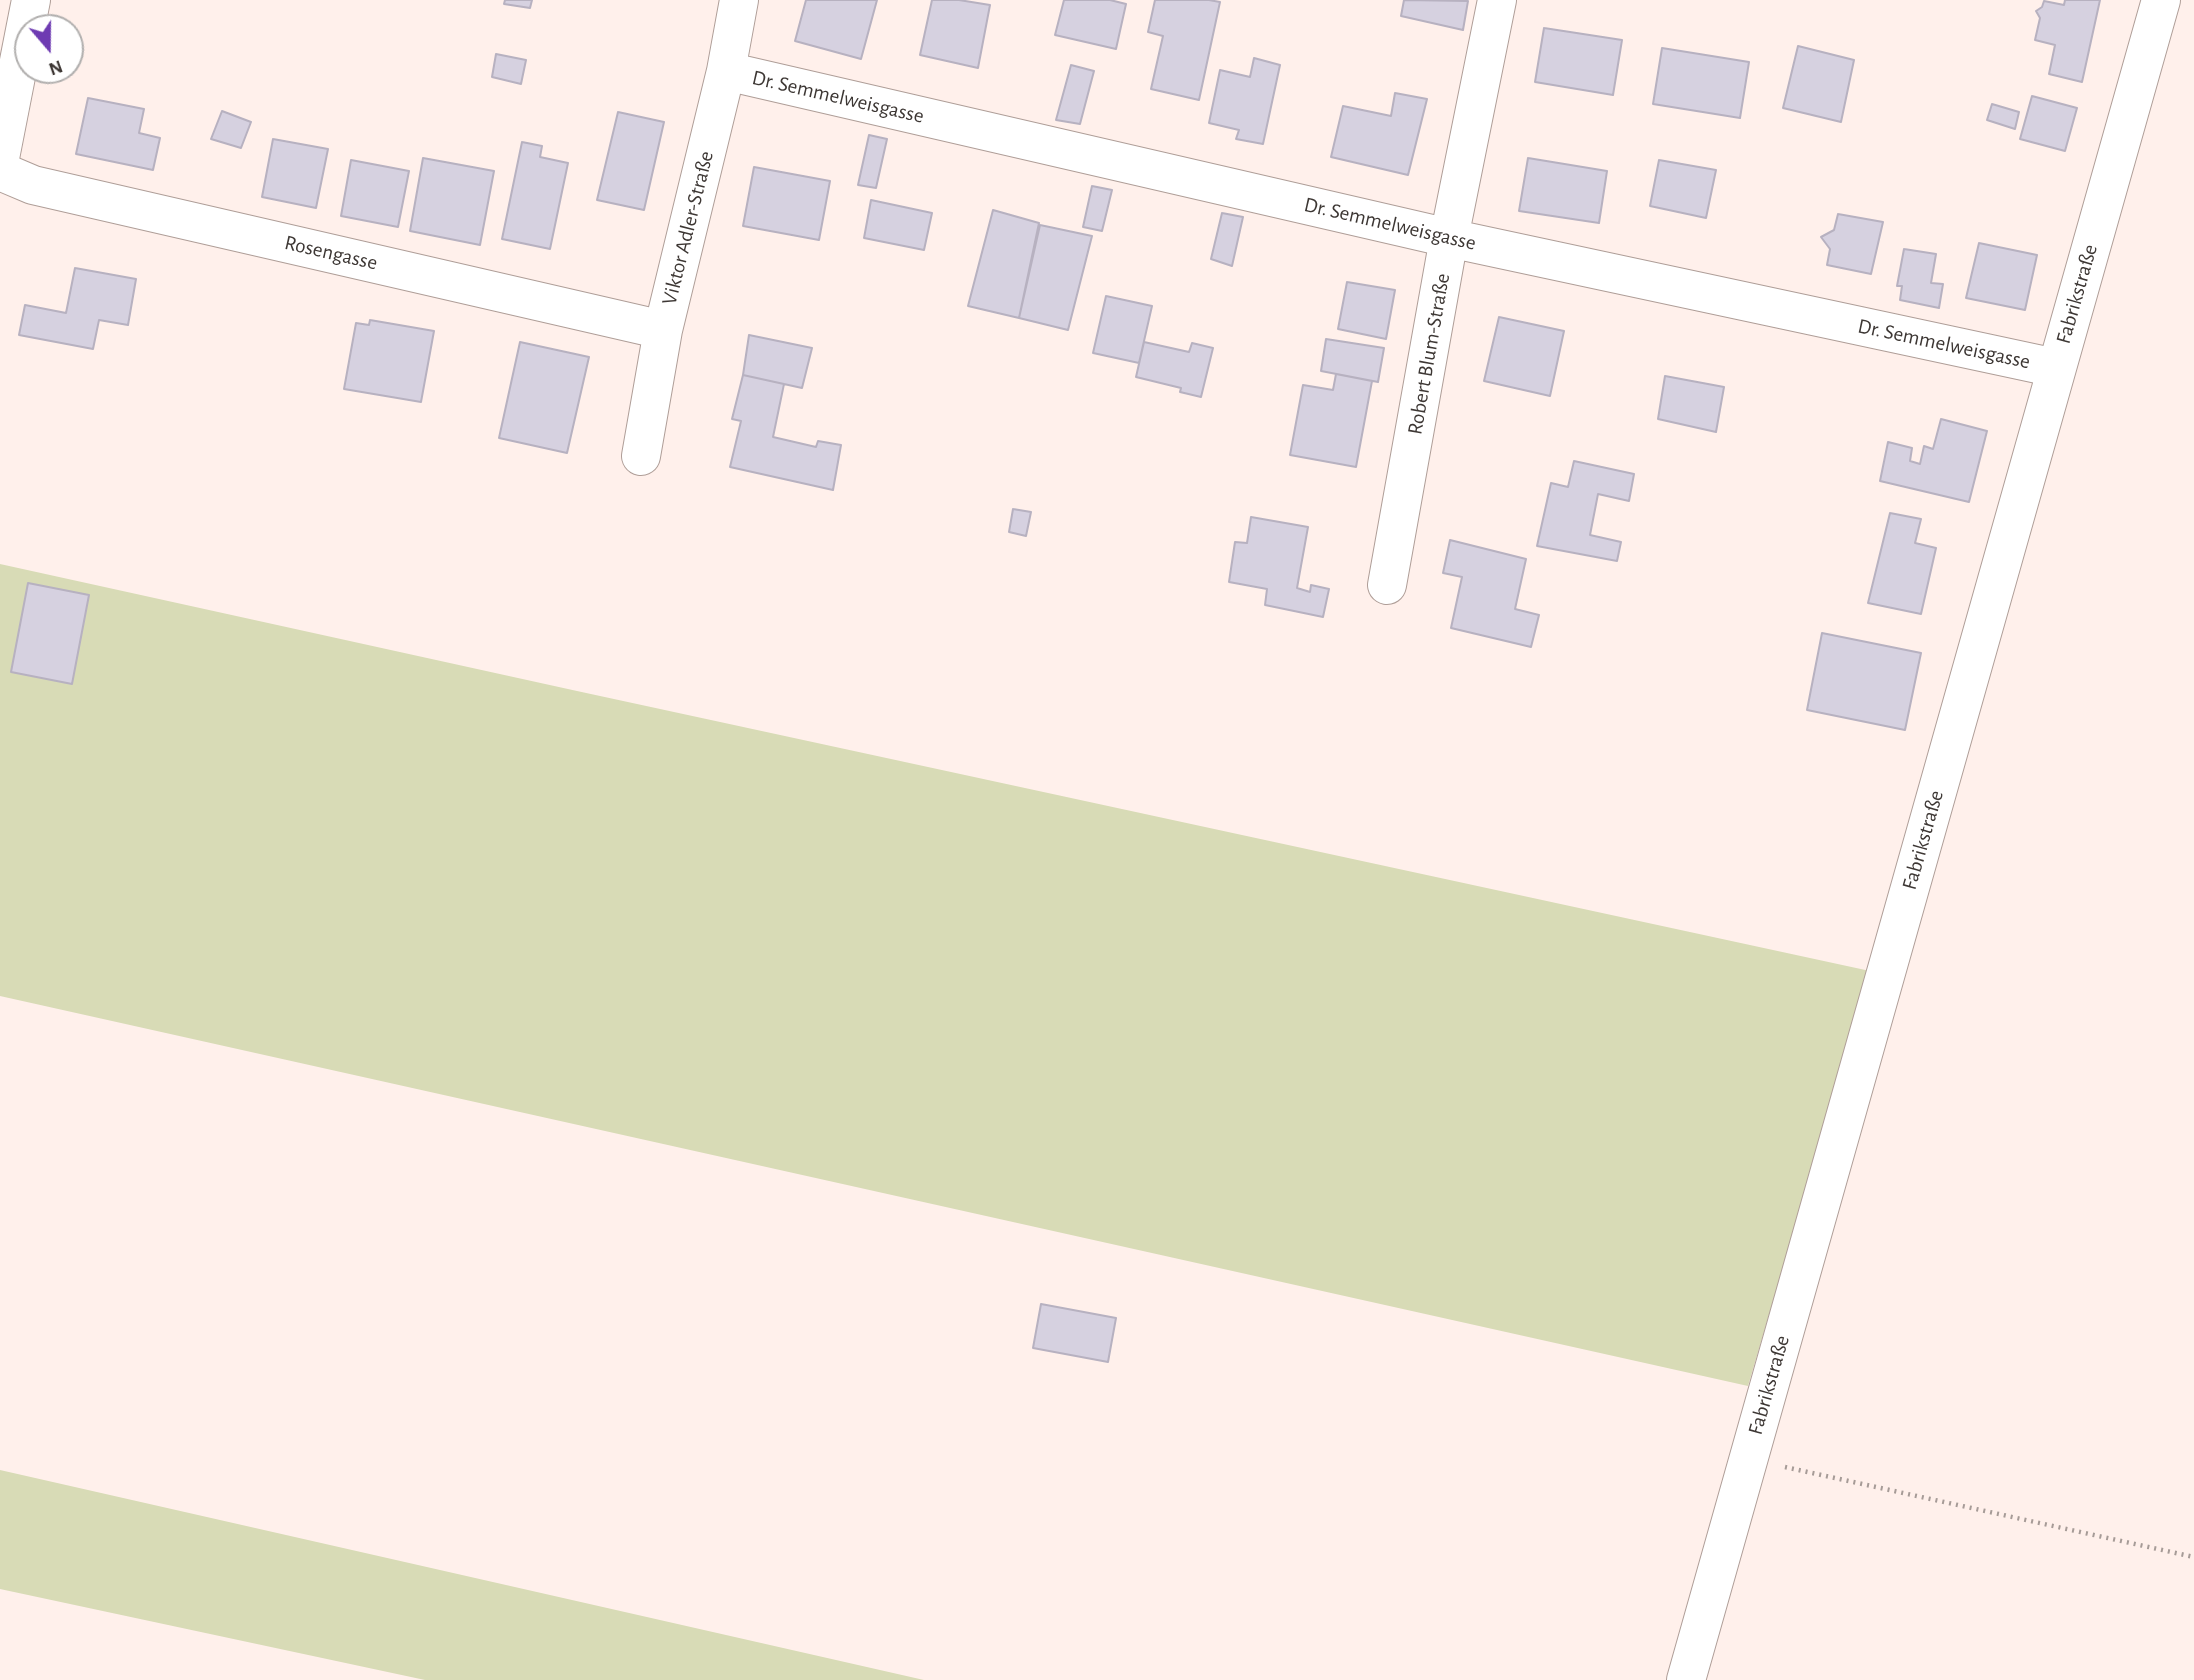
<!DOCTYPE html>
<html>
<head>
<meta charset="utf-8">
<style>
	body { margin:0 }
	#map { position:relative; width:2194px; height:1680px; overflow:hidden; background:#fff0eb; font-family:"Alegreya Sans",sans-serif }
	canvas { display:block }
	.north { position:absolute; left:14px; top:14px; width:70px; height:70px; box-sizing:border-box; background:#fff; border:2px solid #b1afae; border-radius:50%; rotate:160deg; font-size:19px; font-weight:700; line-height:28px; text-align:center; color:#3d3734 }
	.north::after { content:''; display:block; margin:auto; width:24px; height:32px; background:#6e3bb2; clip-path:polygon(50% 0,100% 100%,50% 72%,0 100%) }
</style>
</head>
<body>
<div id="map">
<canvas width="2194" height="1680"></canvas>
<div class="north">N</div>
</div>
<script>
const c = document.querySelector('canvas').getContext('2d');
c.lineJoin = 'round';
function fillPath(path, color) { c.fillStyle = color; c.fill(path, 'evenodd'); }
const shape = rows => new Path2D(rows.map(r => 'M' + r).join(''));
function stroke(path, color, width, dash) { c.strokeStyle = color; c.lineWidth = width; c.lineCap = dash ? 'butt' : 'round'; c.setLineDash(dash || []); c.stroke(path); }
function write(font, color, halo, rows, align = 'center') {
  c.font = font + ' "Alegreya Sans",sans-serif'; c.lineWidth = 5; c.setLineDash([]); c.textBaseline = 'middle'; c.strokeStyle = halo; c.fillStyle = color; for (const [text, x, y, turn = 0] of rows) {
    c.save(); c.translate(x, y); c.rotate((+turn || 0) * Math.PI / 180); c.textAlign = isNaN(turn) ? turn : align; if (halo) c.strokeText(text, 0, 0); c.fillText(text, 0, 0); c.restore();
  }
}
const green = shape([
	[0,564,577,691,1870,971,1748,1386,0,996],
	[0,1470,924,1680,425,1680,0,1589]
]);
const building = shape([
	[505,0,532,0,530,8,504,4,505,0],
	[806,0,877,0,861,59,795,41,806,0],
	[932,0,959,0,990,5,978,68,920,55,932,0],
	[1064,0,1110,0,1126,4,1116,49,1055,35,1064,0],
	[1155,0,1209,0,1220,2,1199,100,1151,89,1163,36,1148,32,1155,0],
	[1404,0,1468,1,1463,30,1401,16,1404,0],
	[2065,0,2100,0,2082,82,2049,74,2055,45,2035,40,2040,18,2036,11,2042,7,2044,1,2064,5,2065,0],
	[1544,28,1622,40,1613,95,1535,82,1544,28],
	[1798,46,1854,60,1841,122,1783,108,1798,46],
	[1662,48,1749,62,1740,118,1653,104,1662,48],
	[496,54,526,60,521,84,492,77,496,54],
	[1254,58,1280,65,1263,144,1236,139,1239,130,1209,123,1220,70,1250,77,1254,58],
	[1071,65,1094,71,1080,124,1056,120,1071,65],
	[1395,93,1427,99,1408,175,1331,157,1343,106,1391,116,1395,93],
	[2032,96,2077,108,2065,151,2020,139,2032,96],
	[88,98,144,109,139,133,160,138,153,170,76,154,88,98],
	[1992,104,2019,112,2015,129,1987,120,1992,104],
	[222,111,251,122,241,148,211,139,222,111],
	[618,112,664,122,644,210,597,200,618,112],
	[869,135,887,139,876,188,858,185,869,135],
	[273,139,328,149,316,208,262,197,273,139],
	[522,142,542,146,540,157,568,163,550,249,502,239,522,142],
	[423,158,494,171,480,245,410,231,423,158],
	[1528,158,1607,171,1599,223,1519,211,1528,158],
	[351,160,409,171,398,227,341,216,351,160],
	[1659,160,1716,170,1706,218,1650,206,1659,160],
	[754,167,830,181,819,240,743,226,754,167],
	[1092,186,1112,190,1102,231,1083,227,1092,186],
	[871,200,932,213,924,250,864,238,871,200],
	[993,210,1039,223,1019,318,968,306,993,210],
	[1222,213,1243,217,1232,266,1211,259,1222,213],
	[1838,214,1883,222,1871,274,1827,265,1830,249,1821,237,1834,230,1838,214],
	[1040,225,1092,236,1068,330,1019,318,1040,225],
	[1979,243,2037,255,2025,310,1966,298,1979,243],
	[1904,249,1936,254,1931,283,1943,284,1939,308,1900,300,1902,286,1897,286,1904,249],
	[75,268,136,279,128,325,99,320,93,349,19,335,25,305,66,313,75,268],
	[1347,282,1395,290,1386,339,1338,329,1347,282],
	[1106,296,1152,306,1139,363,1093,353,1106,296],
	[1499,317,1564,331,1550,396,1484,381,1499,317],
	[370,320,434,331,421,402,344,389,356,323,369,325,370,320],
	[749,335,812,348,802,388,743,375,749,335],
	[1326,339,1384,348,1378,382,1321,371,1326,339],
	[520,342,589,357,567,453,499,438,520,342],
	[1144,342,1189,352,1192,343,1213,348,1201,397,1180,392,1181,388,1136,377,1144,342],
	[1336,374,1372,381,1356,467,1290,455,1303,385,1333,390,1336,374],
	[743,375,784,384,773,437,816,447,818,441,841,445,833,490,730,467,741,421,732,419,743,375],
	[1665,376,1724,387,1716,432,1658,419,1665,376],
	[1941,419,1987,431,1969,502,1880,481,1888,442,1912,448,1910,461,1920,464,1924,446,1933,449,1941,419],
	[1574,461,1634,474,1629,501,1598,494,1590,535,1621,542,1617,561,1537,546,1551,483,1568,487,1574,461],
	[1013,509,1031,512,1026,536,1009,532,1013,509],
	[1890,513,1921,519,1915,543,1936,548,1921,614,1868,603,1890,513],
	[1251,517,1308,527,1297,588,1310,592,1311,585,1329,589,1323,617,1265,605,1267,589,1229,582,1235,542,1247,543,1251,517],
	[1450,540,1526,559,1515,609,1539,615,1531,647,1451,628,1462,577,1443,573,1450,540],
	[28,583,89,595,72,684,11,672,28,583],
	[1822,633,1921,653,1905,730,1807,710,1822,633],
	[1041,1304,1116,1318,1108,1362,1033,1348,1041,1304]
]);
const path = shape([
	[1785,1467,2194,1557]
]);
const minor = shape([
	[726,71,1449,238,2056,368],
	[0,171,33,185,663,330],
	[641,456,663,330,726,71,739,0],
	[1387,585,1449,238,1497,0],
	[1686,1680,2161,0]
]);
const major = shape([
	[0,158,31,0]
]);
const streetNames = [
	["Dr. Semmelweisgasse",838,97,13],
	["Dr. Semmelweisgasse",1390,224,13],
	["Viktor Adler-Straße",688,228,-76],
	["Rosengasse",331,253,13],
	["Fabrikstraße",2077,294,-74],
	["Dr. Semmelweisgasse",1944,344,12],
	["Robert Blum-Straße",1429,354,-80],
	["Fabrikstraße",1923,840,-74],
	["Fabrikstraße",1769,1385,-74]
];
fillPath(green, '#d8dbb6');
fillPath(building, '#d6d1e0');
stroke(building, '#b7b1c0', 2);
stroke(minor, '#af9e98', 40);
stroke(major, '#af9e98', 40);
stroke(path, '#a69b97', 4.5, [2, 5]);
stroke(minor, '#fff', 38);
stroke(major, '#fff', 38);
write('21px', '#3d3734', '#fff', streetNames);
</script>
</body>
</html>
